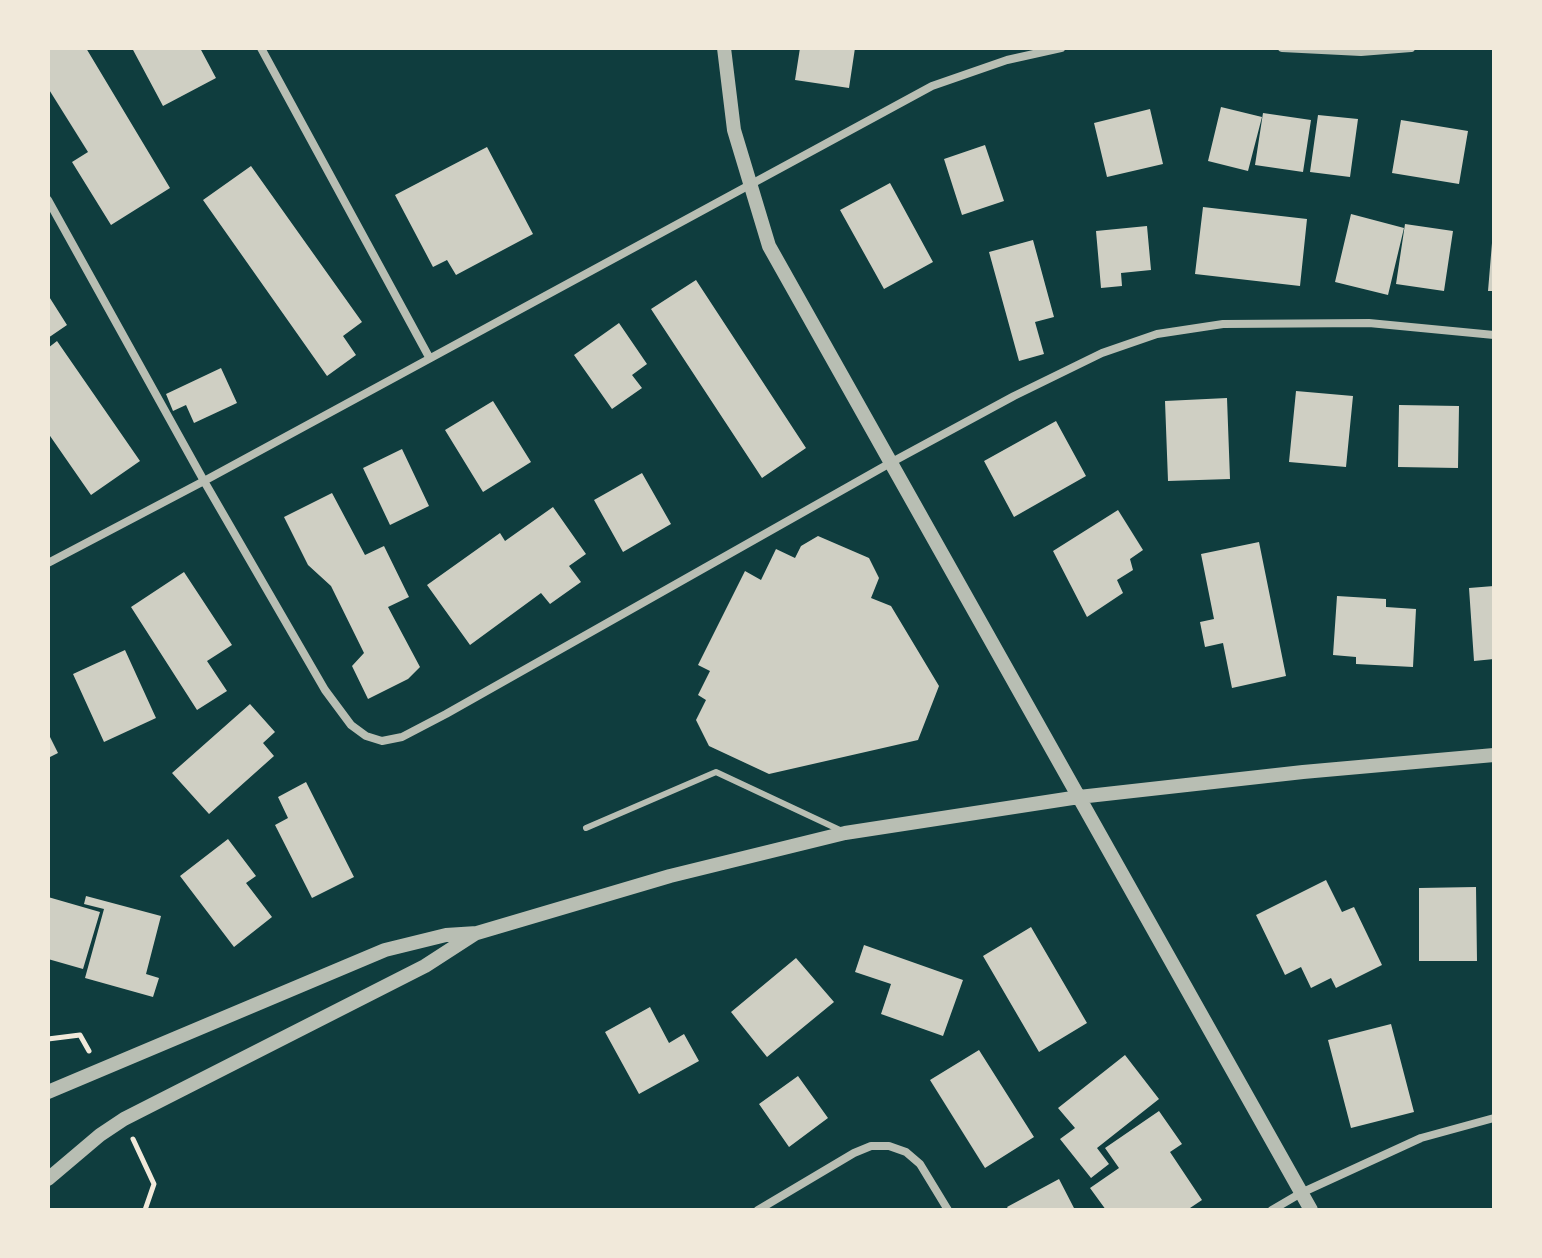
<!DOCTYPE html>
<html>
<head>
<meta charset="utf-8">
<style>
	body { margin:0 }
	#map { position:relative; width:1542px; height:1258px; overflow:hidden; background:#0f3d3e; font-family:Roboto,sans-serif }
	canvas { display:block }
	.frame { position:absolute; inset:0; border:50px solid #f1e9da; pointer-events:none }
</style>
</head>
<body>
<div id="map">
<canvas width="1542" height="1258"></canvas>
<div class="frame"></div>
</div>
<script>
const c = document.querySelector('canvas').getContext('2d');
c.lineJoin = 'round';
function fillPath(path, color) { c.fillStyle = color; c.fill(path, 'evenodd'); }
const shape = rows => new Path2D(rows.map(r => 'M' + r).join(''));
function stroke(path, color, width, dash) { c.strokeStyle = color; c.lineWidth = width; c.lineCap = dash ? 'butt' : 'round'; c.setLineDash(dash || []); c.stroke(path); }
const building = shape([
	[48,48,86,48,170,188,111,225,72,162,88,152,48,88],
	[132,48,200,48,216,78,163,106],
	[800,48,855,48,849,88,795,80],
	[1221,107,1262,117,1248,171,1208,161],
	[1150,109,1163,164,1107,177,1094,123],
	[1263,113,1311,120,1303,172,1255,165],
	[1318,115,1358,119,1350,177,1310,172],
	[1401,120,1468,131,1459,184,1392,173],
	[985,145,1004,201,962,215,944,159],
	[487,147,533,234,456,275,447,260,433,267,395,195],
	[251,166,362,322,343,336,356,355,327,376,203,200],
	[890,183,933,262,884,289,840,210],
	[1203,207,1307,219,1300,286,1195,274],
	[1351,214,1404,228,1388,295,1335,282],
	[1405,224,1453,231,1444,291,1396,284],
	[1147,226,1151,270,1121,273,1122,286,1101,288,1096,231],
	[1033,240,1054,317,1035,322,1044,354,1019,361,989,252],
	[1492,243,1494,243,1494,291,1488,291],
	[696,280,806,448,762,478,651,309],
	[48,295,67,325,48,338],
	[619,323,647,364,632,375,642,388,612,409,574,355],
	[57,341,140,461,91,495,48,433,48,348],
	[221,368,237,403,194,423,186,405,173,411,166,394],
	[1296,391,1353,396,1346,467,1289,462],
	[1227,398,1230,479,1168,481,1165,401],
	[493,401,531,462,483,492,445,430],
	[1399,405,1459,406,1458,468,1398,467],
	[1056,421,1086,476,1014,517,984,461],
	[402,449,429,506,390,525,363,468],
	[642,473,671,524,623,552,594,500],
	[332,493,365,555,384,546,409,597,388,607,420,667,408,679,368,699,352,666,364,653,331,586,308,565,284,517],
	[553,507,586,554,569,566,581,582,550,604,541,593,470,645,427,585,500,533,505,541],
	[1118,510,1143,550,1130,559,1133,570,1117,580,1123,593,1087,617,1053,551],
	[818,536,869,558,879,578,871,598,891,606,939,686,918,740,769,774,709,746,696,720,706,700,698,695,710,671,698,665,745,571,761,580,776,549,795,558,801,546],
	[1259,542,1286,676,1232,688,1223,643,1205,647,1200,622,1214,619,1201,554],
	[184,572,232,645,207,661,227,691,197,710,131,607],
	[1494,586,1494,659,1474,661,1469,588],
	[1337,596,1386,599,1386,607,1416,609,1413,667,1356,664,1356,657,1333,655],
	[125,650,156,718,104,742,73,674],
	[250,704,275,732,263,743,274,756,209,814,172,773],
	[48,733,58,753,48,758],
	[306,782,354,877,312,898,275,825,288,818,278,797],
	[228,839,256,876,246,883,272,917,234,947,180,876],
	[1326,880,1342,912,1354,907,1382,965,1336,988,1331,978,1311,988,1301,967,1285,975,1256,915],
	[1476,887,1477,961,1419,961,1419,888],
	[86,896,161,916,146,974,159,978,153,997,85,978,104,909,84,904],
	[48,897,100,912,83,969,48,959],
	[1031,927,1087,1023,1039,1052,983,956],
	[864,945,963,980,943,1036,881,1014,891,984,855,972],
	[796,958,834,1002,767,1057,731,1012],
	[650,1007,669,1043,684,1034,699,1061,639,1094,605,1032],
	[1391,1024,1414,1112,1351,1128,1328,1040],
	[979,1050,1034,1137,985,1168,930,1080],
	[1125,1055,1159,1099,1097,1148,1109,1164,1091,1178,1060,1139,1075,1128,1058,1108],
	[798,1076,828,1118,789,1147,759,1104],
	[1159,1111,1182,1144,1170,1152,1202,1200,1187,1210,1106,1210,1090,1188,1119,1168,1105,1148],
	[1059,1179,1075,1210,1009,1210,1007,1207]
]);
const path = shape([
	[48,1039,80,1035,89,1051],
	[133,1139,154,1184,145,1210]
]);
const service = shape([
	[586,828,716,772,842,831]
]);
const minor = shape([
	[261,48,429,357],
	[1282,48,1361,52,1411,48],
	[48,200,204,481,325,690,351,725,366,736,382,741,402,737,446,714,892,462,1014,396,1102,353,1157,334,1223,324,1369,323,1494,335],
	[48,563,204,481,932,86,1007,60,1061,48],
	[758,1210,854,1153,871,1146,889,1146,906,1152,920,1164,948,1210],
	[1272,1210,1301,1193,1421,1138,1494,1118]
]);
const tertiary = shape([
	[724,48,734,130,769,246,1311,1210],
	[48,1092,385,950,446,935,477,933,670,876,845,833,1079,797,1303,772,1494,755],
	[48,1179,100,1135,124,1119,425,966,476,933]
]);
fillPath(building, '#cfcfc3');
stroke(path, '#f1e9da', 5);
stroke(service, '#b8beb3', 6);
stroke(minor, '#b8beb3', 8);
stroke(tertiary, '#b8beb3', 14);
</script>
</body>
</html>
